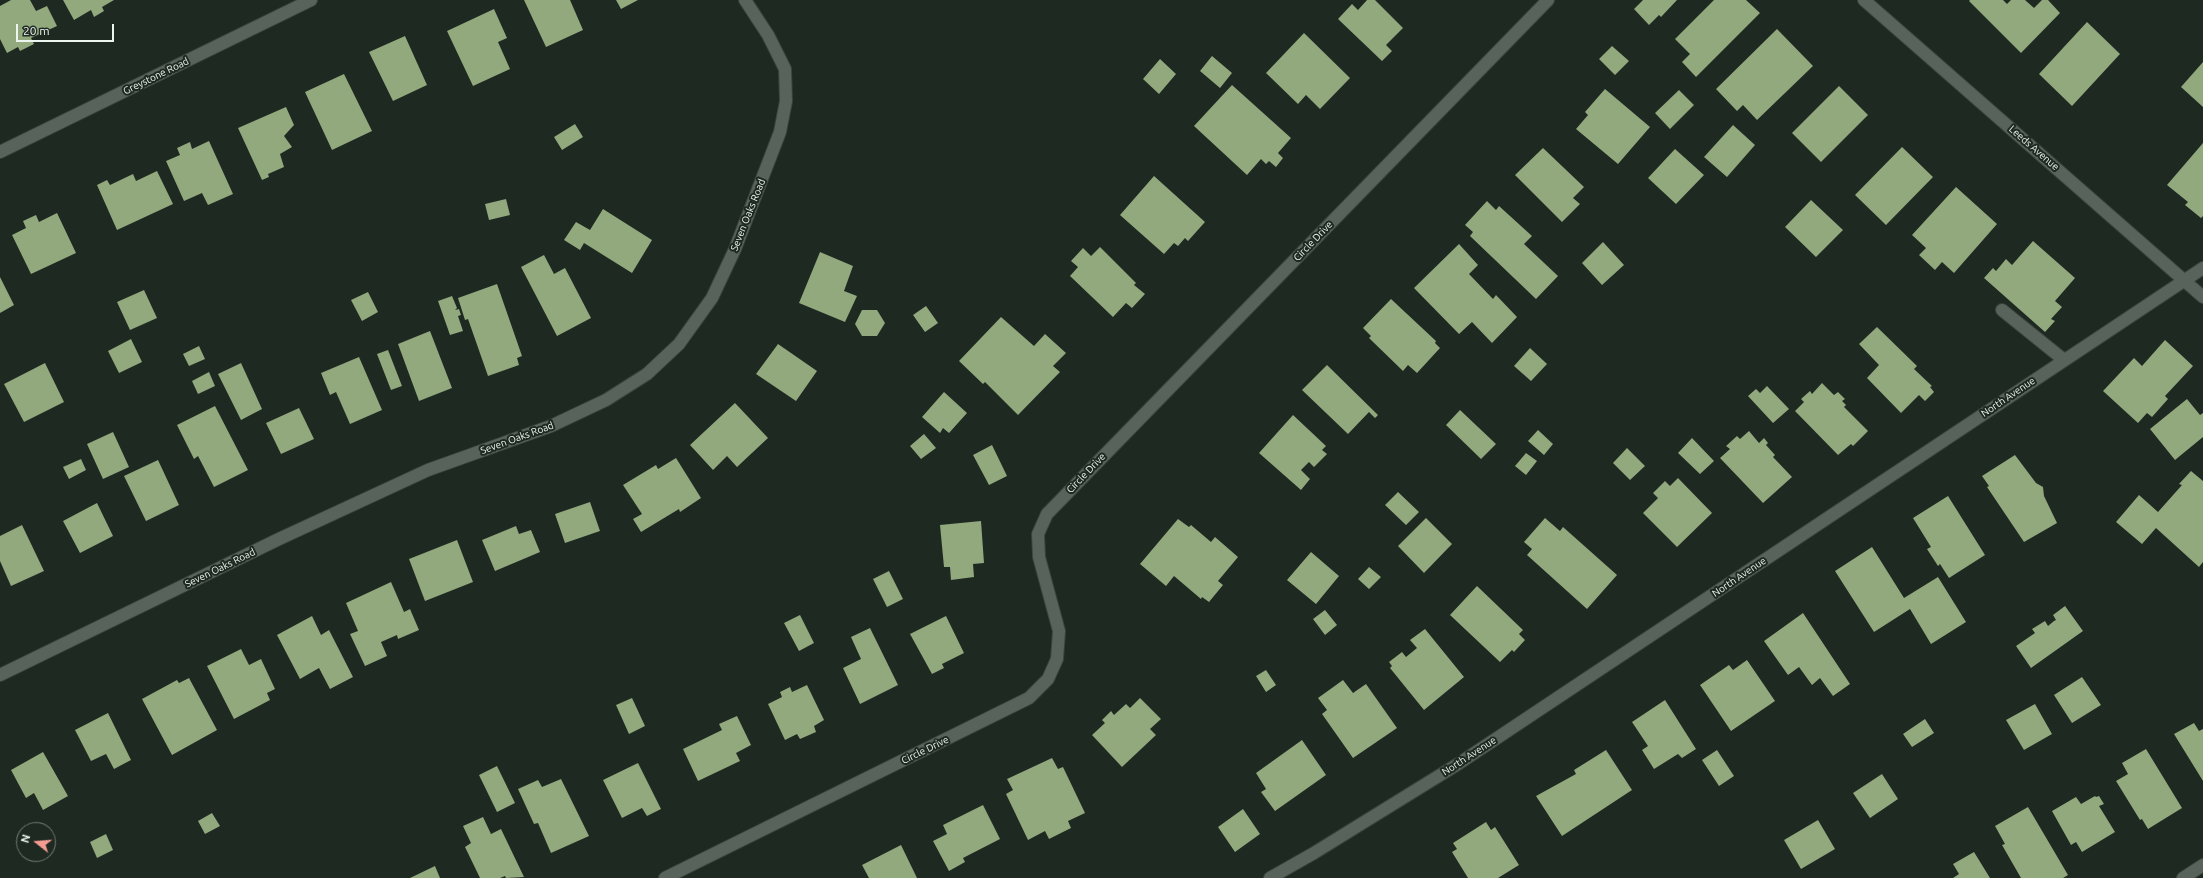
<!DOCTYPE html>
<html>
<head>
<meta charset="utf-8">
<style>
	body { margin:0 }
	#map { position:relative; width:2203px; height:878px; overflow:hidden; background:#1e2922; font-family:Ubuntu,sans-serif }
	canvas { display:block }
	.north { position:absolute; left:16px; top:822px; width:40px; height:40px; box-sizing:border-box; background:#1e2922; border:1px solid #717b74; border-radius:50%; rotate:287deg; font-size:11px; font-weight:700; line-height:16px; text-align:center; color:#edf5ef }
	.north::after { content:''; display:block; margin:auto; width:14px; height:18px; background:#f59c92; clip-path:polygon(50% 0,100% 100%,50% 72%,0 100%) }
	.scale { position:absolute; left:16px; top:24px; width:98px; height:18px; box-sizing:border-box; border:2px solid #edf5ef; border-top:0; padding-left:5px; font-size:12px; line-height:14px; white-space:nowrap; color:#edf5ef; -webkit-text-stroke:3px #1e2922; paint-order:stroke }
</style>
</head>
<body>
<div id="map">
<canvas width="2203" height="878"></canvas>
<div class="north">N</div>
<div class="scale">20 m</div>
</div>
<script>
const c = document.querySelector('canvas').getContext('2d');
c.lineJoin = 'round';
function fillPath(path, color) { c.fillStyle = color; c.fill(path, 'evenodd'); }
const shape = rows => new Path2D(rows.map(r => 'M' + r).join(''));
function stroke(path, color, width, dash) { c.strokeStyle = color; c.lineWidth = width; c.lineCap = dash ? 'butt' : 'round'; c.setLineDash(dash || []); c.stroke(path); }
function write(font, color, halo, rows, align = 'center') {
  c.font = font + ' Ubuntu,sans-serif'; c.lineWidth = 4; c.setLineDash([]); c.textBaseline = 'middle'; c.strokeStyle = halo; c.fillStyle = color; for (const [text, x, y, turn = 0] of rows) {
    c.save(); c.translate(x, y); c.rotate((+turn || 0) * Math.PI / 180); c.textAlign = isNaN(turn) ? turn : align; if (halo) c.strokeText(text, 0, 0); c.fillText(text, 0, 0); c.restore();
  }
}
const building = shape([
	[11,0,30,0,36,11,47,6,57,26,31,38,34,44,20,51,18,47,7,53,0,39,0,6],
	[63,0,114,0,102,7,104,11,94,17,91,10,74,20],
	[524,0,570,0,583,30,546,47],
	[616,0,638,0,621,9],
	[1367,0,1375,0,1403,28,1386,45,1392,51,1382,61,1338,19,1352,4,1358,10],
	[1643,0,1677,0,1661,17,1659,15,1649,25,1634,9],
	[1714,0,1746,0,1760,13,1696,77,1682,62,1690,54,1675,39],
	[1970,0,2003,0,2007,4,2011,0,2025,0,2034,8,2042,0,2048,0,2060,13,2021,53,1969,1],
	[494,9,507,38,498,42,510,69,473,86,447,31],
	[2087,22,2120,54,2072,106,2039,74],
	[1777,29,1813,66,1757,120,1743,105,1737,111,1716,89],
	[1304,33,1350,78,1320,109,1306,95,1298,104,1266,73],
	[405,36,427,85,393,101,369,52],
	[1612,46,1629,61,1615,75,1599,59],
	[1212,56,1232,73,1220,88,1200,71],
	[1160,59,1176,74,1159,94,1143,79],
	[2203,62,2203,107,2181,87],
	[344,74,372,131,332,150,305,92],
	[1232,85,1291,138,1278,153,1283,158,1276,167,1269,161,1266,164,1261,159,1247,175,1194,126],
	[1839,86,1868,115,1821,162,1792,133],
	[1605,89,1650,127,1618,164,1576,129,1588,115,1585,112],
	[1679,90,1694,105,1670,129,1655,113],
	[286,107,294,125,284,136,292,147,280,154,284,167,268,174,269,177,262,180,238,128],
	[575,124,583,137,562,150,554,137],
	[1733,125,1755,145,1727,177,1704,157],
	[209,141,233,194,208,205,202,193,184,201,166,161,180,155,177,148,190,142,192,149],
	[2203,143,2203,216,2201,218,2185,205,2188,202,2167,185],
	[1902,147,1933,177,1886,225,1855,195],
	[1543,148,1584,187,1573,198,1580,204,1562,222,1515,175],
	[1675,149,1704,175,1676,204,1648,178],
	[157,171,173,204,117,230,97,185,107,180,110,185,133,174,136,181],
	[1154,176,1205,222,1188,241,1185,238,1178,246,1174,243,1164,254,1120,215],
	[1956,187,1997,224,1954,273,1942,262,1935,270,1919,255,1926,248,1912,235],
	[506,199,510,215,489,220,485,204],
	[1811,200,1843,230,1816,257,1785,227],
	[1487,201,1496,210,1499,206,1532,236,1524,244,1558,276,1536,299,1470,236,1473,232,1465,225],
	[603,209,652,240,632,273,584,243,580,250,564,240,576,222,590,230],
	[57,213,76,253,31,274,12,235,26,228,23,221,36,215,39,222],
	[2033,241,2075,278,2055,301,2062,307,2051,319,2055,321,2045,332,1984,278,1993,268,1996,271,2006,259,2012,265],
	[1603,242,1624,265,1602,285,1582,263],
	[1459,244,1478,265,1469,274,1493,299,1496,295,1517,317,1492,343,1472,322,1459,334,1414,288],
	[1100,247,1136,283,1134,285,1145,294,1132,308,1126,303,1113,317,1070,276,1078,267,1071,261,1083,248,1091,256],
	[820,252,853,266,844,291,857,296,845,322,799,303],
	[544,255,554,274,565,268,591,318,557,336,521,267],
	[0,277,14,305,0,313],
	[497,284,522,356,517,358,519,365,488,376,468,319,465,320,458,298],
	[144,290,157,318,130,330,117,302],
	[368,292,378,312,362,321,351,300],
	[452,296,457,308,455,310,459,309,461,315,458,316,463,331,450,335,438,301],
	[1391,299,1436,341,1435,343,1440,348,1417,373,1408,365,1403,371,1369,338,1371,336,1363,328],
	[926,306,938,323,925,332,913,315],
	[862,310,877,310,885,323,877,336,862,336,855,324],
	[1001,317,1034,346,1045,334,1066,353,1053,366,1060,372,1018,415,985,382,983,384,959,361],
	[1877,327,1917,366,1914,369,1932,386,1930,387,1934,392,1925,401,1919,395,1901,413,1867,378,1879,365,1859,344],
	[430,331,452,388,419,401,398,344],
	[131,339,142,362,119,373,108,351],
	[2165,340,2193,366,2165,396,2168,399,2152,417,2147,413,2138,423,2103,391,2134,358,2142,366],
	[778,344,817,371,796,401,756,374],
	[199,346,205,359,189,366,183,354],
	[1530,348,1547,364,1531,381,1514,366],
	[388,350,402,386,391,390,377,354],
	[359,357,382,410,350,424,336,392,330,395,321,373],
	[45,363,64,402,24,422,4,384],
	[241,363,262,409,241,420,218,374],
	[1327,365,1378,415,1375,418,1369,412,1348,434,1302,390],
	[209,372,215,386,198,394,192,381],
	[1822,383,1834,395,1838,392,1845,399,1842,401,1846,405,1844,407,1868,431,1853,446,1851,444,1838,455,1795,411,1804,402,1801,399,1810,391,1812,394],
	[1767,386,1789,409,1773,423,1748,396,1756,389,1760,393],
	[944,392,967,413,949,433,943,428,940,433,922,417],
	[2187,399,2200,415,2203,413,2203,437,2175,460,2150,429],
	[735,403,768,438,737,467,727,456,713,470,690,445],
	[215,406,248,470,214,487,198,456,194,459,177,425],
	[299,408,314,439,281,454,266,423],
	[1460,410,1496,444,1481,459,1446,425],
	[1293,415,1326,446,1322,450,1327,454,1314,467,1309,462,1301,470,1310,479,1301,490,1259,453],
	[1538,430,1553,444,1544,455,1528,441],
	[1749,431,1759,443,1764,438,1768,443,1766,445,1775,455,1773,457,1792,477,1763,503,1720,458,1730,449,1726,446,1737,436,1740,439],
	[113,432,129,467,103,479,87,444],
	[924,434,936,448,921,459,910,446],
	[1692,438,1714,461,1700,474,1678,453],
	[992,445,1007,476,989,485,973,455],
	[1627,448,1645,466,1630,480,1613,463],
	[1526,453,1537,461,1526,475,1515,466],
	[2015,455,2036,483,2043,487,2044,496,2057,523,2024,542,1987,487,1989,486,1982,476],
	[676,458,701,498,680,512,679,509,641,532,633,519,642,514,623,485,656,465,658,469],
	[81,459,86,470,69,479,63,467],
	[158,460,179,505,146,521,124,476],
	[2191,471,2203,481,2203,562,2199,567,2156,528,2142,544,2116,522,2139,495,2158,512,2182,485,2179,484],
	[1678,478,1712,513,1677,547,1643,513,1658,498,1653,493,1665,481,1670,486],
	[1398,492,1419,512,1406,525,1385,505],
	[1948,496,1985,555,1949,578,1940,564,1938,566,1927,549,1931,547,1913,518],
	[590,502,600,531,565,543,555,514],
	[97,503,113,536,80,553,63,521],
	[1426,518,1452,544,1424,573,1398,546],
	[1545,518,1560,531,1563,527,1617,575,1587,609,1527,555,1532,549,1524,542],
	[1178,519,1189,527,1191,525,1211,542,1215,537,1238,557,1218,581,1223,585,1209,602,1202,597,1201,599,1174,576,1166,586,1140,564],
	[981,521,984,563,973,564,974,577,951,580,950,567,944,567,940,525],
	[22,525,44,571,11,586,0,561,0,536],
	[516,526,519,534,531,530,540,552,495,571,482,540],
	[457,540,473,582,425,601,409,559],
	[1872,547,1904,598,1938,577,1966,622,1931,644,1910,609,1874,632,1835,571],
	[1311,552,1339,576,1316,604,1287,580],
	[1369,567,1381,577,1369,589,1358,579],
	[889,571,903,599,887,607,873,579],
	[391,582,404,612,410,609,419,630,398,639,397,635,381,642,387,656,365,666,350,634,358,631,346,603],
	[1477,586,1523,630,1519,634,1525,640,1514,652,1512,650,1500,662,1450,615],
	[2065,606,2083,631,2031,668,2016,646,2035,633,2032,629,2045,621,2048,626,2054,621,2056,620,2053,615],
	[1325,610,1337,625,1325,635,1313,619],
	[1803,613,1850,684,1833,696,1820,678,1812,685,1799,667,1788,675,1764,641],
	[800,615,814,643,799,651,784,623],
	[312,616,321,635,329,630,353,677,330,689,319,668,300,679,277,635],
	[946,616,964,653,942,664,944,668,932,674,910,634],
	[870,628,898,685,860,704,843,668,861,659,851,637],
	[1425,629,1464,677,1424,710,1390,668,1392,666,1389,662,1402,652,1406,657,1417,648,1410,640],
	[241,649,249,665,261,659,275,689,267,693,270,700,234,719,207,666],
	[1747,660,1775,701,1731,731,1700,685,1729,665,1733,670],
	[1266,670,1276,685,1266,692,1256,676],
	[2082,677,2101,705,2072,723,2054,695],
	[189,678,217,730,172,755,142,699,177,680,179,683],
	[1343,680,1353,693,1366,684,1397,728,1353,758,1322,714,1327,710,1318,698],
	[807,685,824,720,814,726,816,732,800,739,797,734,785,740,768,704,782,697,780,692,790,687,792,692],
	[632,698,645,726,629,734,616,705],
	[1140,698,1161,719,1150,729,1156,735,1122,767,1092,735,1105,723,1102,720,1111,711,1114,715,1126,704,1130,708],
	[1665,700,1696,749,1682,758,1678,754,1654,769,1642,750,1648,746,1632,722],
	[2035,704,2052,734,2024,750,2006,720],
	[108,713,131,760,114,769,106,754,91,761,75,730],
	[737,716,751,745,736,753,740,761,698,781,683,749,722,730,719,724],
	[1925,719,1934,733,1912,747,1903,734],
	[2194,723,2199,731,2203,729,2203,781,2174,734],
	[1302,740,1326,775,1275,811,1261,792,1266,789,1256,773],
	[2146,749,2182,808,2148,829,2142,819,2140,820,2116,781,2128,774,2122,763],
	[1606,750,1632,790,1562,836,1536,796,1576,774,1574,770],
	[1717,750,1734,776,1719,786,1702,760],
	[43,752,68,796,43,810,34,793,26,798,11,770],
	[1052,758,1058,769,1063,767,1085,813,1068,821,1071,828,1049,839,1045,831,1028,840,1006,794,1013,790,1007,779],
	[638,763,661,809,647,816,642,808,622,818,603,780],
	[497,766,515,803,497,812,479,775],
	[1882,774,1898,799,1870,818,1853,793],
	[561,779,589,836,551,853,538,823,534,824,518,789,538,780,542,787],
	[2095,796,2096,797,2099,796,2104,804,2099,806,2115,832,2082,852,2076,842,2071,845,2052,811,2076,797,2081,804],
	[983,805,1000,839,963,858,965,862,949,871,933,841,947,834,943,825],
	[2028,807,2068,875,2063,878,2021,878,2002,845,2005,844,1995,826],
	[1243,809,1260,834,1235,852,1218,827],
	[212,813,220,826,205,834,198,821],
	[483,817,491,834,501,829,524,877,506,878,505,876,500,878,480,878,465,847,471,843,463,826],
	[1818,820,1835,849,1801,869,1784,840],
	[1486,822,1491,830,1495,827,1519,865,1498,878,1468,878,1452,852,1457,849,1453,843],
	[106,834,113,850,97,858,90,842],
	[901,845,917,878,869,878,862,865],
	[1974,852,1990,878,1953,878,1959,874,1953,864],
	[435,866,440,878,410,878]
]);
const minor = shape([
	[1864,0,2203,297],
	[0,152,311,0],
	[2002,310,2064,360],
	[0,675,279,539,428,470,551,426,606,400,647,374,679,344,712,298,735,249,780,132,786,101,785,69,768,35,745,0],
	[665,878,1029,698,1048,679,1057,659,1059,631,1039,557,1038,534,1047,514,1548,0],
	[1270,878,1314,853,1458,764,2203,268],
	[2183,878,2203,865]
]);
const streetNames = [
	["Greystone Road",156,76,-26],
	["Leeds Avenue",2034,148,41],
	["Seven Oaks Road",748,215,-68],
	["Circle Drive",1313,241,-46],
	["North Avenue",2008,397,-34],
	["Seven Oaks Road",517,438,-20],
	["Circle Drive",1086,473,-46],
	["Seven Oaks Road",220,568,-26],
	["North Avenue",1739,577,-34],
	["Circle Drive",925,750,-26],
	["North Avenue",1469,756,-33]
];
fillPath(building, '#92a87d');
stroke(minor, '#3a443d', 14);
stroke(minor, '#58645b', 12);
write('10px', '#edf5ef', '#1e2922', streetNames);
</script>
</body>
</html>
